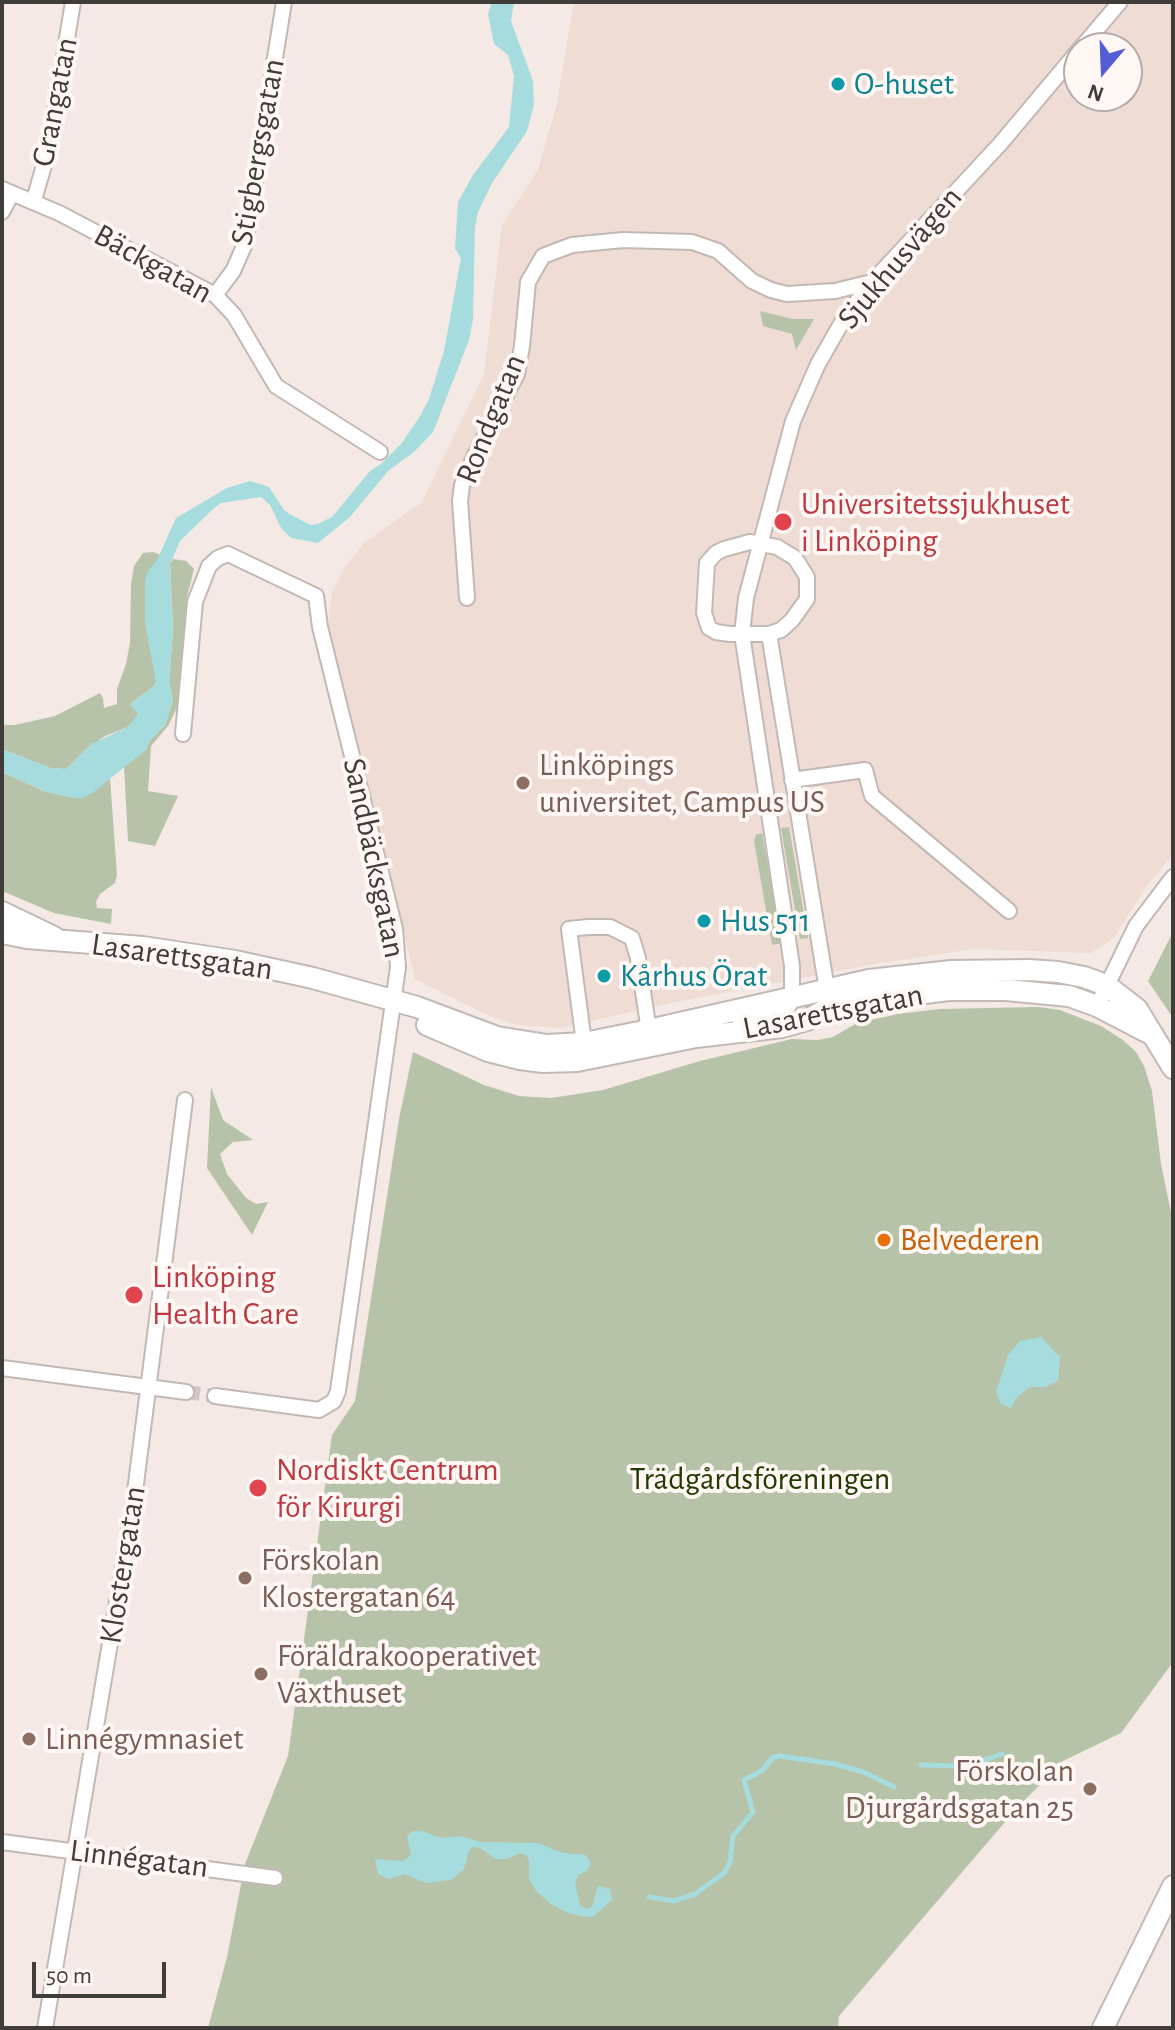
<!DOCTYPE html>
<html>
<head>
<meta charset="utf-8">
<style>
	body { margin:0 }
	#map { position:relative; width:1175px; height:2030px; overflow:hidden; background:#f4e9e4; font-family:"Alegreya Sans",sans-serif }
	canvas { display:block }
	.frame { position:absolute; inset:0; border:4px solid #403c3a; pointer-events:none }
	.north { position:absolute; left:1063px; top:32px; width:80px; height:80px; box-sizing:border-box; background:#fef7f4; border:2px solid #b2acaa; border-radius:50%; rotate:199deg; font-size:22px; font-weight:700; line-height:32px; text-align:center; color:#403c3a }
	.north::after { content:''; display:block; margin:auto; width:28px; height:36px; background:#555dd4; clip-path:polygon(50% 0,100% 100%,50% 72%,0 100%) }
	.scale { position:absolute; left:32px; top:1962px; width:134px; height:36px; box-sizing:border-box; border:4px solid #403c3a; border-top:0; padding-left:10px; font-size:24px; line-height:28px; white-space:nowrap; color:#403c3a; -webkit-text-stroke:6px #fef7f4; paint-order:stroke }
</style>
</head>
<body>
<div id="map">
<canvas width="1175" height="2030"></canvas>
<div class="frame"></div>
<div class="north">N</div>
<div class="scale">50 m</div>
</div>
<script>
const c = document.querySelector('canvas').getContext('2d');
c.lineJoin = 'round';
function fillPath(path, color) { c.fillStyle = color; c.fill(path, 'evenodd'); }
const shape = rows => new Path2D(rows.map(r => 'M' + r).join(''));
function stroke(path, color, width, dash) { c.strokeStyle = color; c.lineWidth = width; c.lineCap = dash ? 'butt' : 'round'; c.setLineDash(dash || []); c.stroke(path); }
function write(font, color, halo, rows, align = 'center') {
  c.font = font + ' "Alegreya Sans",sans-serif'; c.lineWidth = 8; c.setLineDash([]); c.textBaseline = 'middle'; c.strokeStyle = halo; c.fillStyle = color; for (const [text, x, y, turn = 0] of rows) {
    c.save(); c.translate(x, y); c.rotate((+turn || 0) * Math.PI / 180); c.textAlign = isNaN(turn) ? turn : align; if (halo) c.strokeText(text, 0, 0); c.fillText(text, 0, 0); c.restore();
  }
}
const built = shape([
	[574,2,1173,2,1173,855,1148,884,1114,938,1091,953,973,949,875,964,676,1002,559,1028,517,1025,485,1014,415,979,328,628,332,592,345,567,365,542,422,502,484,374,502,225,538,170,557,103],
	[1079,48,1127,48,1127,96,1079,96]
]);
const green = shape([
	[760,311,793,319,814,319,796,350,792,334,763,326],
	[153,552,159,554,153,658,156,681,154,686,130,704,139,714,128,727,105,736,84,751,78,760,66,769,50,768,2,749,2,725,15,725,55,716,100,693,103,698,104,708,117,704,117,689,126,664,130,643,131,584,134,566,143,553],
	[173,559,186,561,194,569,187,597,179,704,168,726,151,746,148,791,178,796,155,846,128,841,124,766,146,750,150,740,165,725,173,700,169,683,173,629,170,564],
	[2,772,46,792,92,793,110,778,117,875,115,883,100,894,96,902,97,908,112,909,111,924,54,913,2,891],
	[789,827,808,938,800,939,781,828],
	[762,833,782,943,772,945,754,841,756,835],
	[1173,932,1173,1018,1148,981],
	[1038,1007,1060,1010,1101,1026,1123,1040,1136,1052,1144,1066,1152,1091,1161,1164,1173,1222,1173,1662,1121,1733,1063,1761,1017,1808,839,2016,838,2028,208,2028,227,1957,245,1864,288,1756,332,1435,355,1401,399,1119,413,1052,484,1085,519,1096,551,1098,603,1090,700,1061,792,1039,818,1040,833,1037,857,1023,898,1014,939,1009],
	[211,1087,223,1120,253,1140,233,1142,220,1154,227,1174,246,1198,256,1204,268,1202,252,1235,207,1168]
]);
const water = shape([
	[492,2,514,2,511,21,533,81,534,105,527,131,492,183,478,212,475,227,473,319,469,340,433,432,415,451,388,471,350,517,318,543,291,538,281,528,270,505,261,497,221,503,213,509,180,541,170,564,173,629,169,683,173,700,165,725,150,740,146,750,92,793,83,798,73,798,46,792,2,772,2,749,50,768,66,769,91,744,128,727,138,714,130,704,154,686,156,681,145,624,145,582,148,571,157,560,176,518,227,488,250,481,269,487,284,510,291,515,311,525,318,524,332,517,370,471,381,464,401,444,419,418,429,399,444,351,461,258,455,249,458,202,473,175,509,127,514,76,508,55,494,44,488,14],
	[1041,1337,1060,1357,1058,1381,1045,1387,1030,1387,1017,1397,1011,1408,1001,1404,996,1392,1008,1355,1020,1341],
	[413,1831,422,1831,440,1838,460,1836,481,1842,538,1843,563,1853,586,1855,591,1863,587,1871,578,1875,575,1882,580,1906,587,1909,592,1906,598,1886,610,1889,612,1900,594,1916,585,1917,568,1913,551,1904,536,1891,529,1879,529,1860,526,1855,520,1853,507,1859,496,1859,480,1848,473,1847,469,1851,464,1869,451,1880,426,1883,405,1874,389,1879,378,1874,375,1859,403,1861,411,1855,407,1836]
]);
const stream = shape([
	[921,1765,967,1766,1002,1754],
	[649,1897,674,1901,695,1894,724,1873,730,1862,733,1836,753,1812,744,1780,763,1770,772,1758,780,1756,835,1764,863,1772,894,1787]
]);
const minorTunnel = shape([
	[186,1392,215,1396]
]);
const minor = shape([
	[1081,48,1120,2],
	[2,189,59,213,215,295,234,315,276,386,380,452],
	[34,200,49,148,73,2],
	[2,212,12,193],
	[215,295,233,271,245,244,284,2],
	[750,542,777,547,795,558,807,577,807,599,792,620,781,630,769,634,730,634,716,632,709,628,704,613,707,563,716,553,724,549,750,542],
	[467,598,460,501,462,485,474,457,517,374,522,346,528,282,543,256,572,245,623,240,692,242,718,251,752,281,771,290,787,294,835,291,872,282],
	[769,634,828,996],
	[183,734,195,602,209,566,218,558,228,554,316,596,320,627,395,929,398,967,338,1391,334,1401,319,1410,215,1396],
	[792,780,865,770,872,796,1009,911],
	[1097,1006,1136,926,1173,877],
	[739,1025,784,1013,792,1001,792,966,742,634,746,598,793,421,818,364,845,317,872,282,1001,143,1079,50],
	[584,1043,569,929,588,927,610,927,632,938,638,958,650,1038],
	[2,1368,186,1392],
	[2,1842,275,1878],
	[45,2028,133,1507,185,1100]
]);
const secondary = shape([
	[2,912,54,937],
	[2,933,27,938,143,947,235,961,313,978,417,1007,497,1037,547,1045,584,1043,649,1030,869,980,951,971,1029,970,1058,972,1084,977,1106,985,1137,1009,1173,1068],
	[427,1025,488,1051,520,1059,543,1062,577,1061,696,1037,782,1027,807,1020,830,1007,859,1001,949,990,1006,990,1069,996,1097,1006,1153,1035],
	[1103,2028,1173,1886]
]);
const markers = [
	[838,84,8,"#0f9aa8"],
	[783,522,10,"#e0444e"],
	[523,783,8,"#8d6e63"],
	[704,921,8,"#0f9aa8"],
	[604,976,8,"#0f9aa8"],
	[884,1240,8,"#e8710a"],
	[134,1295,10,"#e0444e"],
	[258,1488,10,"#e0444e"],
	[245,1578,8,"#8d6e63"],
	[261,1674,8,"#8d6e63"],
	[29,1739,8,"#8d6e63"],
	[1090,1789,8,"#8d6e63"]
];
const cultureNames = [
	["O-huset",854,84],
	["Hus 511",720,921],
	["Kårhus Örat",620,976]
];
const streetNames = [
	["Grangatan",55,102,-79],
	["Stigbergsgatan",258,152,-80],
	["Sjukhusvägen",900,258,-50],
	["Bäckgatan",153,264,29],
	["Rondgatan",491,419,-68],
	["Sandbäcksgatan",374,858,78],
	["Lasarettsgatan",182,957,8],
	["Lasarettsgatan",833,1012,-11],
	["Klostergatan",123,1565,-81],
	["Linnégatan",139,1859,7]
];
const healthNames = [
	["Universitetssjukhuset",801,504],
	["i Linköping",801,541],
	["Linköping",152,1277],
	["Health Care",152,1314],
	["Nordiskt Centrum",276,1470],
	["för Kirurgi",276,1507]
];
const educationNames = [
	["Linköpings",539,765],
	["universitet, Campus US",539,802],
	["Förskolan",261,1560],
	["Klostergatan 64",261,1597],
	["Föräldrakooperativet",277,1656],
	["Växthuset",277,1693],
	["Linnégymnasiet",45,1739],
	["Förskolan",1074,1771,"right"],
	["Djurgårdsgatan 25",1074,1808,"right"]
];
const foodNames = [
	["Belvederen",900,1240]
];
const parkNames = [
	["Trädgårdsföreningen",760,1479]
];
fillPath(built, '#efdcd4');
fillPath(green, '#b7c3a9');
fillPath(water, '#a6dcde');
stroke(stream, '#a6dcde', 5);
stroke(minorTunnel, '#d0c6c2', 14, [14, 7]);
stroke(minor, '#c3b9b4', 18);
stroke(secondary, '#c3b9b4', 24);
stroke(minor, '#fff', 14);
stroke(secondary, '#fff', 20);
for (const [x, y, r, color] of markers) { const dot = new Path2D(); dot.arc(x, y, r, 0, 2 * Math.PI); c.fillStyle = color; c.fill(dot); stroke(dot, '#fef7f4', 3); }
write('32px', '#0d838f', '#fef7f4', cultureNames, 'left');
write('32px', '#403c3a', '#fef7f4', streetNames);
write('32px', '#be3a42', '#fef7f4', healthNames, 'left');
write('32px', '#785e54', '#fef7f4', educationNames, 'left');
write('32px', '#c56008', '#fef7f4', foodNames, 'left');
write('32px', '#243900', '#fef7f4', parkNames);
</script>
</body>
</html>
